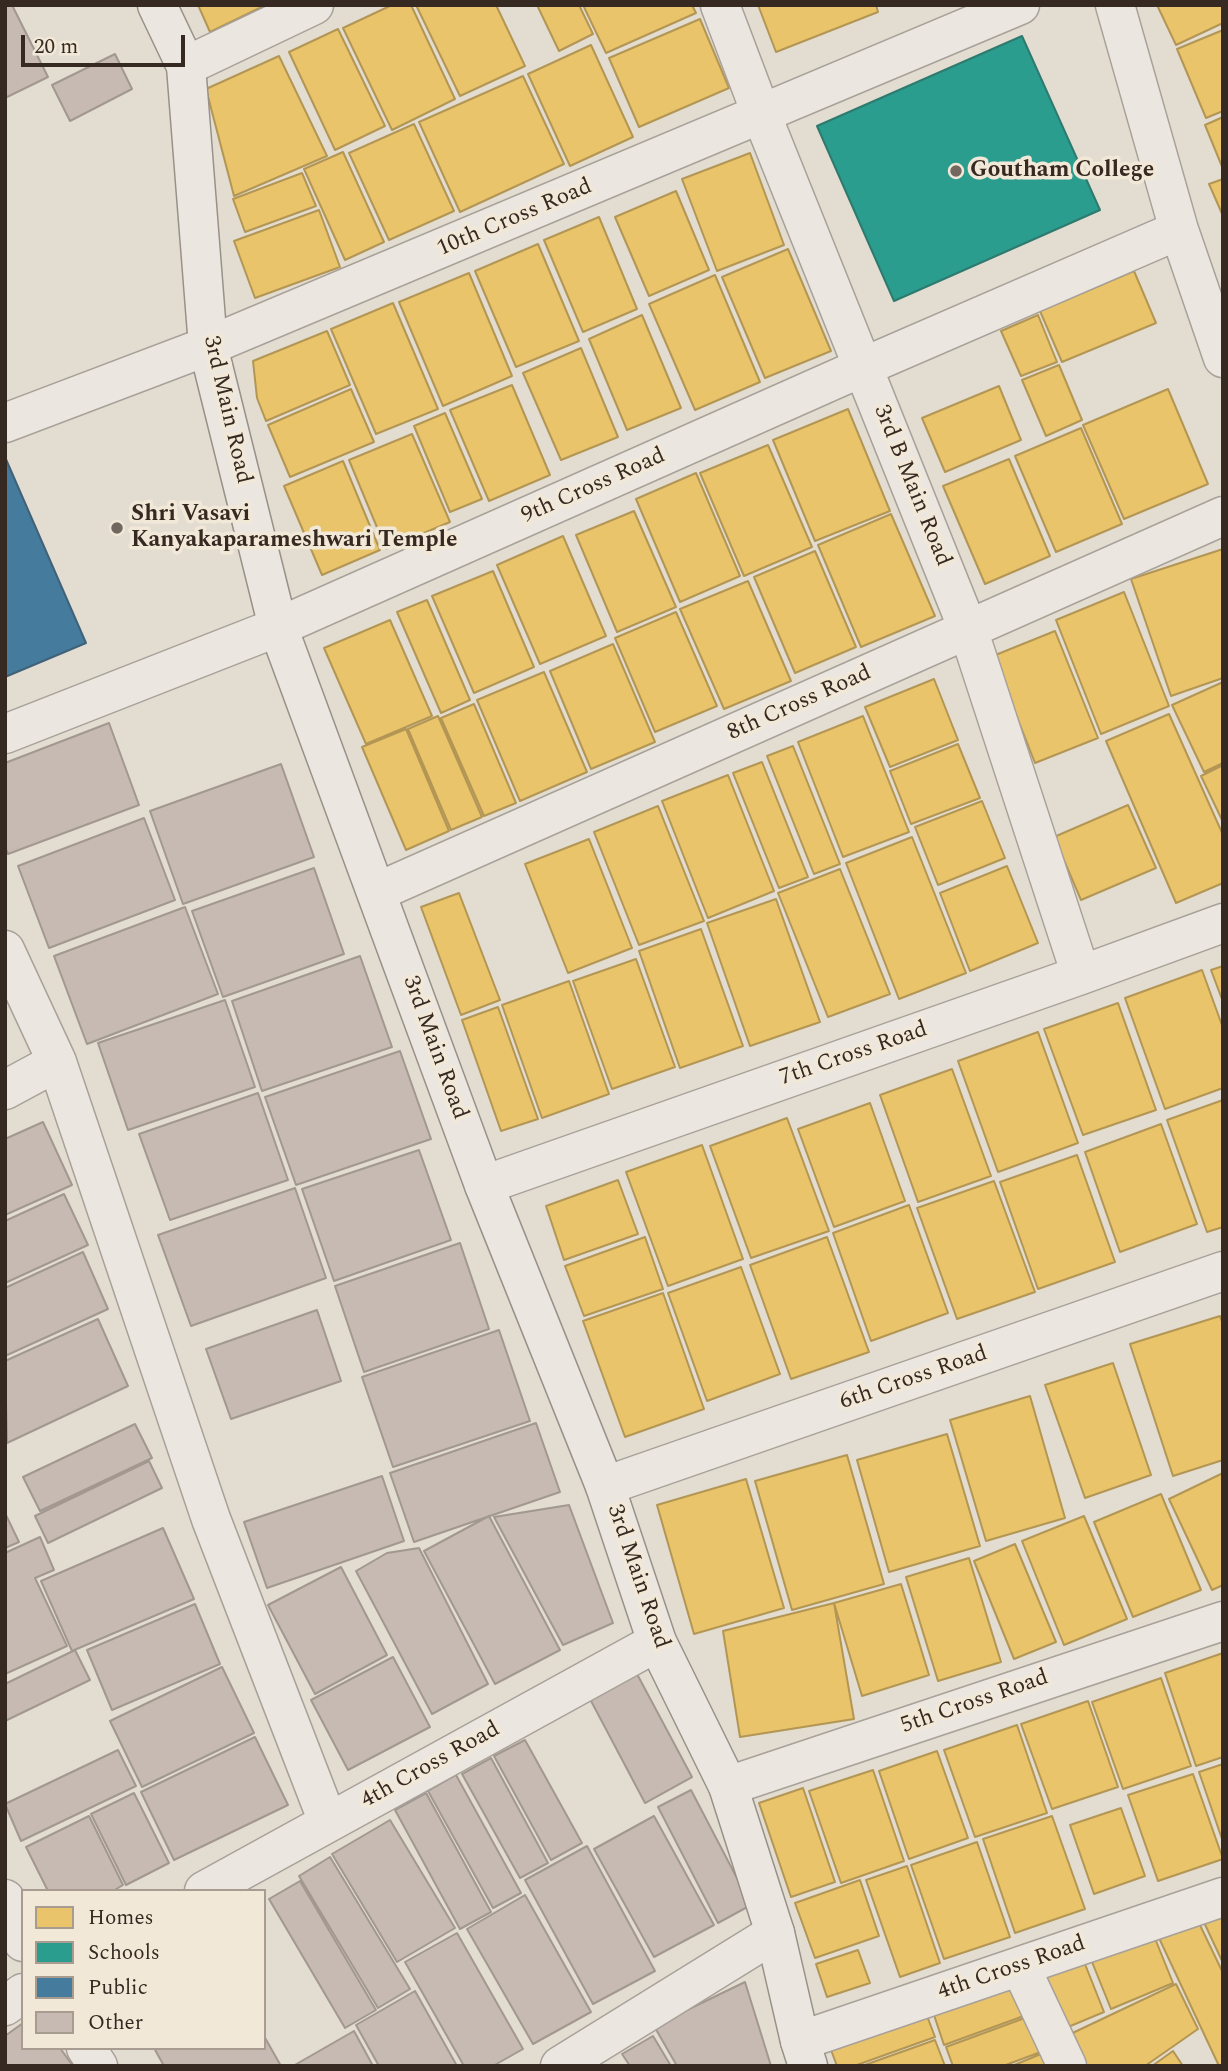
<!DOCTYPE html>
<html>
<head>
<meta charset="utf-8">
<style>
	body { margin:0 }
	#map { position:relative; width:1228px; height:2071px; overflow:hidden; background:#e2dcd1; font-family:Spectral,serif }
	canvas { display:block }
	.frame { position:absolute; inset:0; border:7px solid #362921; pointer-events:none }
	.legend { position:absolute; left:21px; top:1889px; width:245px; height:161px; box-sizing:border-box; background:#f2e8d8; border:2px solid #a79c8f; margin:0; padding:9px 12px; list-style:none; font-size:21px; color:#362921 }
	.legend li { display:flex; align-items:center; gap:14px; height:35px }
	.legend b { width:35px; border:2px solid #a79c8f }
	.scale { position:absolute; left:21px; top:35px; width:164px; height:32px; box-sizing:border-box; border:4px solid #362921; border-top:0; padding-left:9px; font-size:21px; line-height:24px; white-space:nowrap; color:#362921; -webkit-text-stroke:5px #f2e8d8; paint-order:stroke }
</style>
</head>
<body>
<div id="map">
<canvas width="1228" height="2071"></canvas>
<div class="frame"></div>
<ul class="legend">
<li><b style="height:19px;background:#e9c46a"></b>Homes</li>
<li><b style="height:19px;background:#2a9d8f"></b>Schools</li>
<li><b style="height:19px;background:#457b9d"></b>Public</li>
<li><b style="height:19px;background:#c6bab2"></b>Other</li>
</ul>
<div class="scale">20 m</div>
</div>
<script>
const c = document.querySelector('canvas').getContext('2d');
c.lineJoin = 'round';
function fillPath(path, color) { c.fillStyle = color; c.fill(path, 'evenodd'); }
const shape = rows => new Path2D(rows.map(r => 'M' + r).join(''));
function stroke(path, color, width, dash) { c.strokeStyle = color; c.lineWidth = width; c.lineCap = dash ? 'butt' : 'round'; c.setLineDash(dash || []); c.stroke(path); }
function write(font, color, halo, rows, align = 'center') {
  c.font = font + ' Spectral,serif'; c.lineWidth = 7; c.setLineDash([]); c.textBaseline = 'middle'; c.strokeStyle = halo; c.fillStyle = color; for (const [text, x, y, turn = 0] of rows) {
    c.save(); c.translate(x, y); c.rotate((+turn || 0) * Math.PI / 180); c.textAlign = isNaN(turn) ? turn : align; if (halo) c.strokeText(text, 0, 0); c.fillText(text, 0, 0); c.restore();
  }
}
const homes = shape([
	[198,5,266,5,210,32,198,5],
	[392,5,411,5,455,99,392,130,343,28,392,5],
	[416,5,496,5,525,66,460,96,416,5],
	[537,5,579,5,593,34,559,51,537,5],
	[583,5,692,5,696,13,606,53,583,5],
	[758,5,876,5,878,12,776,52,758,5],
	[1157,5,1223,5,1223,23,1176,45,1157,5],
	[700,19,729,88,639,127,609,58,700,19],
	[338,29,385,126,335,150,289,52,338,29],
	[1223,30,1223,111,1206,118,1177,49,1223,30],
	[591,45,633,137,570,166,528,74,591,45],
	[279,56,327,156,234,196,206,89,279,56],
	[523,76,564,164,460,212,419,122,523,76],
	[1223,117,1223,169,1205,125,1223,117],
	[414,124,454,211,389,240,349,153,414,124],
	[343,152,384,242,345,260,304,169,343,152],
	[750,153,784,245,717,271,682,179,750,153],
	[302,173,316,206,245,232,233,199,302,173],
	[1223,179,1223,216,1209,184,1223,179],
	[676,191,709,270,649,296,615,217,676,191],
	[319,210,340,267,255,298,234,241,319,210],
	[599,217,637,309,583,332,544,240,599,217],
	[538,244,579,341,516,367,475,271,538,244],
	[788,249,831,351,765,378,722,277,788,249],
	[1134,271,1156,323,1062,362,1040,311,1134,271],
	[469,273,512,376,443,406,399,302,469,273],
	[715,275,760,382,695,410,649,304,715,275],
	[393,303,438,409,376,434,331,329,393,303],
	[642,315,681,408,627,430,589,339,642,315],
	[1038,315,1057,362,1021,376,1001,331,1038,315],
	[327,331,350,385,266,421,257,398,253,361,327,331],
	[581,348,618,437,561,460,523,373,581,348],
	[1059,365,1082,420,1046,436,1022,380,1059,365],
	[512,385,550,475,489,501,450,410,512,385],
	[999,386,1021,440,945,472,922,418,999,386],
	[351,389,374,442,290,477,268,425,351,389],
	[1168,389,1208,484,1124,519,1083,425,1168,389],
	[848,409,890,511,815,541,773,440,848,409],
	[445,413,482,499,450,512,414,426,445,413],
	[1081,428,1122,524,1056,552,1015,456,1081,428],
	[412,434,450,522,386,549,349,460,412,434],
	[768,445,812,547,744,576,700,473,768,445],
	[1009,459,1050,556,985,584,943,486,1009,459],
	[343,461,380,550,322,575,284,486,343,461],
	[696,473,740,576,680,602,636,499,696,473],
	[634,511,676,607,617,632,576,535,634,511],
	[891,514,935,616,861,647,818,545,891,514],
	[563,536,606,636,540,664,497,565,563,536],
	[1223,549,1223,678,1171,696,1131,579,1223,549],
	[815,551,856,647,795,673,754,577,815,551],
	[493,571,534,667,474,693,432,596,493,571],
	[748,581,791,681,724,709,680,609,748,581],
	[1124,592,1169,706,1101,734,1056,620,1124,592],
	[427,600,470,700,441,713,397,612,427,600],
	[676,612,717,706,655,732,615,638,676,612],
	[390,620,432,716,366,744,324,648,390,620],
	[1055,631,1098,738,1035,763,993,656,1055,631],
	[613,644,655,742,591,769,550,671,613,644],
	[544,672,587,772,520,801,477,700,544,672],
	[934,679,958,740,890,767,865,707,934,679],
	[1223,682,1223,763,1204,772,1172,705,1223,682],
	[474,704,516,803,484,816,441,718,474,704],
	[1169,714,1223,835,1223,883,1176,903,1106,741,1169,714],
	[438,716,482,817,451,830,408,729,438,716],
	[863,716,909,832,843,857,798,742,863,716],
	[406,729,449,831,406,850,362,747,406,729],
	[958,744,980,798,911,824,890,771,958,744],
	[793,746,840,864,814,874,767,756,793,746],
	[762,762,808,877,779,888,733,773,762,762],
	[1223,765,1223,819,1222,820,1201,776,1223,765],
	[728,775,774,891,708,918,662,801,728,775],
	[982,801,1005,858,938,885,915,827,982,801],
	[1128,805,1156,868,1081,900,1054,837,1128,805],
	[658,806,704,921,639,945,594,832,658,806],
	[912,837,966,973,899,999,846,863,912,837],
	[589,839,632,948,568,973,525,864,589,839],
	[1007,866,1038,943,970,971,940,893,1007,866],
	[840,869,890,994,828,1017,778,893,840,869],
	[459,893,500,1000,461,1015,421,907,459,893],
	[776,899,820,1022,750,1046,707,923,776,899],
	[701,929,743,1046,680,1068,639,951,701,929],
	[636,959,675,1067,612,1089,573,981,636,959],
	[1223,966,1223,1002,1211,970,1223,966],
	[1202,970,1223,1028,1223,1088,1165,1109,1125,998,1202,970],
	[569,981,609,1094,542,1118,502,1005,569,981],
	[1118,1003,1156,1110,1083,1135,1044,1029,1118,1003],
	[498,1007,538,1119,501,1131,462,1020,498,1007],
	[1038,1032,1078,1143,998,1172,958,1061,1038,1032],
	[952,1069,991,1176,918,1202,880,1095,952,1069],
	[1223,1100,1223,1227,1207,1232,1167,1120,1223,1100],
	[870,1103,905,1201,834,1227,798,1129,870,1103],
	[787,1118,829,1231,751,1258,710,1146,787,1118],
	[1161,1124,1197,1224,1120,1252,1085,1152,1161,1124],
	[702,1145,743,1259,668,1286,626,1172,702,1145],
	[1077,1155,1115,1262,1038,1289,1000,1182,1077,1155],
	[618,1180,638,1234,564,1260,546,1206,618,1180],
	[994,1181,1035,1292,957,1319,917,1208,994,1181],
	[909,1205,948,1313,871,1341,833,1233,909,1205],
	[645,1237,663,1289,584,1316,565,1266,645,1237],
	[827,1237,869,1352,791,1379,750,1265,827,1237],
	[741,1267,780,1374,707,1401,668,1293,741,1267],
	[663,1293,704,1409,625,1437,583,1321,663,1293],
	[1220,1316,1223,1325,1223,1460,1173,1476,1130,1344,1220,1316],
	[1113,1363,1151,1475,1085,1498,1045,1385,1113,1363],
	[1030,1396,1065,1518,986,1541,950,1420,1030,1396],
	[947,1434,980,1546,889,1572,857,1460,947,1434],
	[847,1455,884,1584,792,1610,755,1481,847,1455],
	[1223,1473,1223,1585,1212,1590,1169,1499,1223,1473],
	[746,1479,784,1608,694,1634,657,1505,746,1479],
	[1161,1494,1201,1590,1133,1617,1094,1522,1161,1494],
	[1084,1516,1127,1619,1064,1645,1022,1541,1084,1516],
	[1015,1544,1056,1642,1014,1659,974,1561,1015,1544],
	[969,1558,1001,1662,938,1681,906,1577,969,1558],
	[901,1584,929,1675,862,1696,834,1603,901,1584],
	[834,1603,854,1719,740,1737,723,1631,834,1603],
	[1223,1653,1223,1757,1196,1766,1165,1673,1223,1653],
	[1161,1678,1191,1766,1123,1789,1092,1702,1161,1678],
	[1088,1701,1118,1787,1052,1809,1021,1724,1088,1701],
	[1017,1725,1047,1813,975,1837,944,1750,1017,1725],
	[937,1751,968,1838,909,1859,879,1771,937,1751],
	[1223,1764,1223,1842,1199,1772,1223,1764],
	[873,1770,904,1861,841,1883,809,1791,873,1770],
	[1193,1774,1223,1859,1158,1881,1128,1795,1193,1774],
	[803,1788,835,1882,791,1897,759,1803,803,1788],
	[1121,1808,1145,1876,1094,1894,1070,1825,1121,1808],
	[1052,1816,1085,1909,1015,1933,983,1839,1052,1816],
	[977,1842,1010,1937,944,1959,911,1865,977,1842],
	[907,1866,940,1963,900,1977,866,1880,907,1866],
	[860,1880,879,1936,815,1958,795,1903,860,1880],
	[1223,1909,1223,1963,1201,1916,1223,1909],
	[1198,1921,1223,1973,1223,2066,1219,2066,1159,1938,1198,1921],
	[1152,1931,1173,1983,1111,2009,1090,1957,1152,1931],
	[858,1950,870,1983,827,1997,816,1964,858,1950],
	[1081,1954,1104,2012,1056,2032,1032,1974,1081,1954],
	[1018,1974,1032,2013,944,2045,931,2006,1018,1974],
	[1176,1984,1198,2029,1145,2066,1076,2066,1062,2038,1176,1984],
	[924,2008,935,2037,854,2066,837,2066,828,2042,924,2008],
	[1033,2015,1046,2050,1003,2066,953,2066,946,2047,1033,2015],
	[935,2040,945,2066,862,2066,935,2040],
	[1048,2051,1054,2066,1012,2066,1048,2051],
	[1173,2051,1183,2066,1152,2066,1173,2051]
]);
const schools = shape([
	[1022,36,1100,210,894,301,817,126,1022,36]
]);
const public = shape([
	[5,457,86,643,5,677,5,457]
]);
const building = shape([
	[5,5,12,5,48,77,5,98,5,5],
	[115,54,132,89,70,121,52,85,115,54],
	[109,723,139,805,8,854,5,847,5,763,109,723],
	[281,764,314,857,183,904,150,811,281,764],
	[144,818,175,900,49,948,18,866,144,818],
	[314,868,344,954,223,997,192,911,314,868],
	[185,907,218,994,87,1044,54,956,185,907],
	[360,956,392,1047,262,1091,232,1001,360,956],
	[225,1000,255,1087,128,1130,98,1043,225,1000],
	[400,1051,431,1139,296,1185,265,1097,400,1051],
	[258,1093,288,1180,170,1220,139,1134,258,1093],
	[43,1122,72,1185,5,1215,5,1139,43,1122],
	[419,1150,451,1240,334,1281,302,1189,419,1150],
	[295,1188,326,1278,191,1326,158,1235,295,1188],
	[64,1194,88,1245,5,1283,5,1221,64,1194],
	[460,1243,489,1329,364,1372,335,1286,460,1243],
	[83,1252,108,1309,5,1356,5,1288,83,1252],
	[317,1310,341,1381,231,1419,206,1349,317,1310],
	[98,1319,128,1386,7,1443,5,1361,98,1319],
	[499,1330,530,1421,393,1467,362,1377,499,1330],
	[536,1423,560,1492,414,1542,390,1473,536,1423],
	[135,1424,152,1458,40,1511,23,1477,135,1424],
	[149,1461,162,1488,48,1543,35,1516,149,1461],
	[382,1476,404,1541,267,1588,244,1522,382,1476],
	[569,1505,613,1623,563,1645,494,1517,569,1505],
	[5,1513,19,1542,5,1548,5,1513],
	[489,1516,560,1650,495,1684,424,1551,489,1516],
	[163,1528,194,1599,72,1651,41,1581,163,1528],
	[40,1537,54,1570,35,1578,67,1646,5,1674,5,1553,40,1537],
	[419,1548,488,1684,432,1714,356,1571,387,1553,419,1548],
	[341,1567,387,1655,315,1694,268,1605,341,1567],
	[195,1604,220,1664,112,1710,87,1650,195,1604],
	[75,1650,90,1680,5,1721,5,1684,75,1650],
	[393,1657,430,1727,348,1770,311,1700,393,1657],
	[222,1667,254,1733,142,1787,110,1721,222,1667],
	[637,1674,692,1777,645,1803,590,1699,637,1674],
	[255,1737,288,1805,174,1860,141,1792,255,1737],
	[525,1740,582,1843,551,1860,494,1756,525,1740],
	[118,1750,136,1786,21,1841,5,1804,118,1750],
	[491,1758,548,1863,520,1878,462,1774,491,1758],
	[456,1775,521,1893,493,1908,428,1791,456,1775],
	[691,1790,751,1905,718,1923,658,1807,691,1790],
	[134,1793,169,1863,126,1885,91,1814,134,1793],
	[426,1793,491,1912,460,1929,395,1810,426,1793],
	[89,1816,123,1885,113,1891,48,1891,26,1847,89,1816],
	[654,1816,714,1925,654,1957,594,1849,654,1816],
	[390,1820,455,1928,397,1962,332,1854,390,1820],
	[587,1846,655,1971,593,2004,525,1880,587,1846],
	[330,1857,410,1989,378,2008,299,1876,330,1857],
	[300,1881,376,2010,345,2028,269,1899,300,1881],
	[525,1895,591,2012,533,2044,467,1929,525,1895],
	[457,1933,523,2049,493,2066,464,2066,405,1962,457,1933],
	[745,1982,771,2066,677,2066,654,2026,745,1982],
	[415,1991,457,2066,379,2066,356,2025,415,1991],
	[23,2023,23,2048,60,2048,73,2066,5,2066,5,2036,23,2023],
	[354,2031,373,2066,293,2066,354,2031],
	[264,2036,281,2066,164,2066,154,2048,264,2048,264,2036],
	[653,2036,671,2066,630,2066,622,2054,653,2036]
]);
const street = shape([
	[720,5,762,116,968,629,1081,975],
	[1115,5,1179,230,1223,358],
	[186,66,314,5],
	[5,423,208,346,1020,5],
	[5,734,278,627,863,367,1179,230],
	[377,892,1223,516],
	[5,950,57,1062,211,1519,328,1822],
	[5,1090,57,1062],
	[484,1185,1081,975,1223,923],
	[605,1486,1223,1271],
	[728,1786,1223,1621],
	[204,1891,657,1642],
	[5,1899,23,1942],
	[1020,1966,1067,2066],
	[5,2006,23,1993],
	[800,2041,1223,1897],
	[86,2048,98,2066],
	[560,2066,775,1933]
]);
const secondary = shape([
	[157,5,186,66,208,346,278,627,484,1185,605,1486,657,1642,728,1786,775,1933,800,2041,808,2066]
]);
const markers = [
	[956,171,7,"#72685f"],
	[117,528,7,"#72685f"]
];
const poiNames = [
	["Goutham College",970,171],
	["Shri Vasavi",131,515],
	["Kanyakaparameshwari Temple",131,541]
];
const streetNames = [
	["10th Cross Road",515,219,-23],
	["3rd Main Road",226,410,77],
	["3rd B Main Road",911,486,68],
	["9th Cross Road",594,487,-24],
	["8th Cross Road",800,704,-24],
	["3rd Main Road",434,1048,70],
	["7th Cross Road",854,1055,-19],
	["6th Cross Road",914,1379,-19],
	["3rd Main Road",637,1577,71],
	["5th Cross Road",975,1703,-19],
	["4th Cross Road",431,1766,-29],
	["4th Cross Road",1012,1969,-19]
];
fillPath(homes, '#e9c46a');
stroke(homes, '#b39654', 2);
fillPath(schools, '#2a9d8f');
stroke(schools, '#2e7a6e', 2);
fillPath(public, '#457b9d');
stroke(public, '#406278', 2);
fillPath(building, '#c6bab2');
stroke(building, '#a29890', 2);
stroke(street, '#a8a199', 41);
stroke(secondary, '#989189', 41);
stroke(street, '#ebe7e0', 38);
stroke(secondary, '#ebe7e0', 38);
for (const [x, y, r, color] of markers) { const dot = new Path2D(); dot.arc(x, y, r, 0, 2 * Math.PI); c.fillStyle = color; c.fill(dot); stroke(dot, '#f2e8d8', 2.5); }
write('bold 23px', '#362921', '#f2e8d8', poiNames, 'left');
write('23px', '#362921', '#f2e8d8', streetNames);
</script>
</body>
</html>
